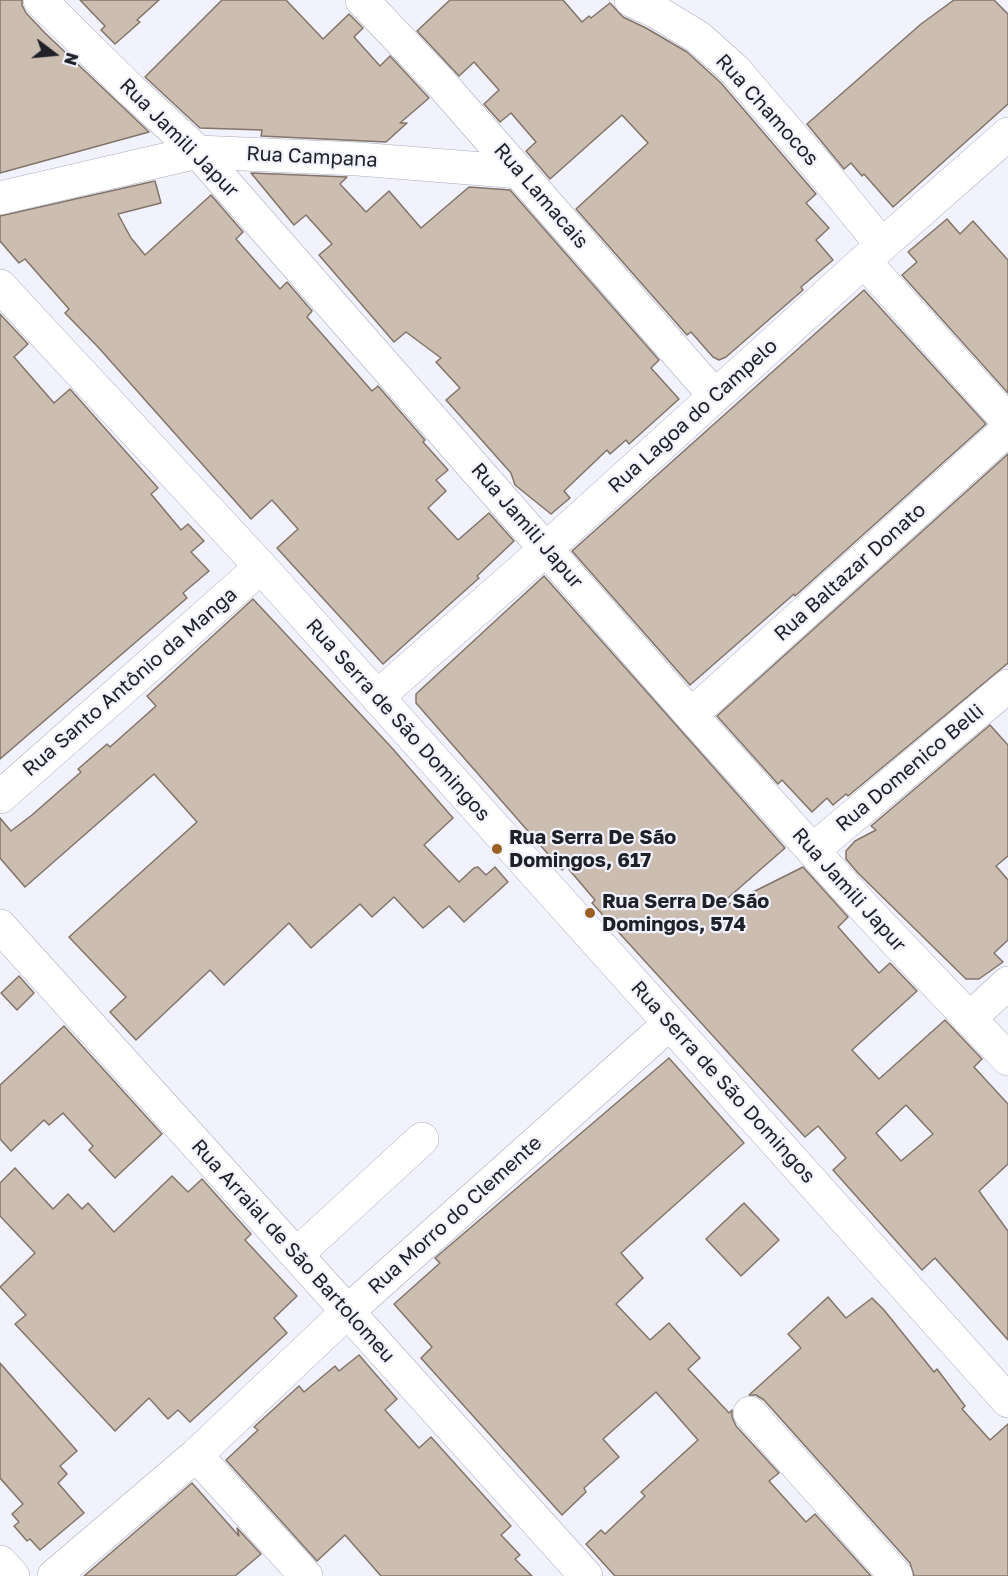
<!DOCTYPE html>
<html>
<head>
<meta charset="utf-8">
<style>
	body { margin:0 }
	#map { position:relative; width:1008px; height:1576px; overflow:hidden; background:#f1f2fd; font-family:"Golos Text",sans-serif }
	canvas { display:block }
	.north { position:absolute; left:24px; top:24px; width:60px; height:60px; -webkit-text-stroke:4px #f1f2fd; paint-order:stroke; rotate:106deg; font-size:16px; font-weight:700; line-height:24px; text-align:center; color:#202027 }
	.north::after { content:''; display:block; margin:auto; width:21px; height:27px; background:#202027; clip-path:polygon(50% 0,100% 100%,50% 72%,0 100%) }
</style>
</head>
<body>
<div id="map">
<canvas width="1008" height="1576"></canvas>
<div class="north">N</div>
</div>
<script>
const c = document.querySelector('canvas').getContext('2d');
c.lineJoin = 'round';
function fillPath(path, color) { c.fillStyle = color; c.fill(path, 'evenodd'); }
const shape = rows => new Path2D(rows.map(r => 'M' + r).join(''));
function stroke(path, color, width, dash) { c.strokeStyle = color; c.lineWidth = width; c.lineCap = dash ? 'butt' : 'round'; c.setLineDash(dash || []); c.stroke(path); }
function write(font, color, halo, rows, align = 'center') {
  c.font = font + ' "Golos Text",sans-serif'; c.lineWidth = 4.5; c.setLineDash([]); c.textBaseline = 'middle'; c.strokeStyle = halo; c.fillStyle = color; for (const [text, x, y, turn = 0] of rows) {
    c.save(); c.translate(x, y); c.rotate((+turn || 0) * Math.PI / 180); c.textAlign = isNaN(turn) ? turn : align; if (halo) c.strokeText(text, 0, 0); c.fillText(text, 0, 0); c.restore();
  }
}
const building = shape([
	[0,0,22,0,22,5,26,13,45,33,149,132,0,173,0,0],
	[80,0,159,0,137,20,140,22,115,44,101,30,105,26,80,0],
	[222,0,286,0,323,39,349,14,363,28,354,37,380,66,390,56,429,98,400,123,407,123,386,142,261,136,262,130,200,128,145,77,222,0],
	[450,0,563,0,582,22,589,16,591,18,610,3,623,17,646,28,687,52,721,83,816,194,806,203,829,228,816,240,833,260,801,287,803,290,726,357,719,360,713,357,691,332,687,335,576,209,648,143,622,115,550,179,526,151,536,142,511,113,500,122,484,104,499,90,474,62,459,76,417,31,450,0],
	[954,0,994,0,1008,14,1008,104,893,207,864,174,862,176,851,163,844,169,807,124,921,24,954,0],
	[251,173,347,177,340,184,366,212,389,191,421,228,469,187,510,190,659,360,651,368,679,399,629,444,626,440,610,454,607,450,564,491,570,498,551,514,515,485,511,473,446,400,460,388,436,362,441,358,406,332,394,342,319,255,332,244,306,215,294,225,251,173],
	[155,181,161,203,118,214,131,238,145,255,211,195,243,232,236,239,280,289,287,282,312,311,307,317,372,391,378,386,425,440,423,442,448,470,436,480,446,491,428,508,458,540,489,513,514,541,477,576,479,578,383,664,277,548,298,529,272,500,251,519,98,347,65,313,69,309,25,259,19,263,0,241,0,216,155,181],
	[947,219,960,234,973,221,1008,260,1008,393,902,275,917,262,908,252,947,219],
	[864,290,986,424,795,596,794,594,690,685,572,551,864,290],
	[0,314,28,344,14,357,54,403,70,389,158,488,151,494,181,530,188,524,204,541,191,552,209,571,183,593,187,598,0,759,0,314],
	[1008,454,1008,663,848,796,846,794,833,805,827,798,812,812,782,780,778,784,717,716,1008,454],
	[544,576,785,848,721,904,723,907,803,867,848,917,838,927,879,973,890,963,917,991,852,1050,879,1079,945,1020,982,1059,974,1067,1008,1104,1008,1164,979,1191,1008,1231,1008,1340,935,1258,922,1270,833,1170,846,1158,834,1144,818,1126,805,1137,592,903,595,900,566,866,562,870,416,703,416,694,544,576],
	[906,1105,933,1134,901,1161,876,1133,906,1105],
	[253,599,392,748,453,818,424,845,459,882,474,868,478,867,486,875,495,867,508,882,464,922,449,906,423,928,394,897,372,917,360,904,311,948,289,923,224,985,210,970,136,1040,110,1012,126,997,69,937,197,822,154,774,25,887,0,858,0,818,11,831,32,815,81,772,78,769,107,744,110,747,156,706,147,696,253,599],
	[990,725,1008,745,1008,856,996,866,1008,880,1008,940,994,953,1003,962,979,979,966,979,858,873,846,859,846,851,855,841,876,830,871,826,990,725],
	[19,976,34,993,17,1010,1,993,19,976],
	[64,1026,162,1134,115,1178,89,1150,93,1146,63,1113,49,1125,44,1120,11,1151,0,1139,0,1085,64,1026],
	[669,1058,744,1143,621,1253,643,1278,616,1304,650,1340,669,1323,700,1358,688,1369,729,1413,732,1410,732,1417,736,1426,779,1473,769,1481,806,1522,815,1514,871,1576,615,1576,586,1544,601,1530,605,1534,645,1496,641,1492,698,1440,656,1392,603,1439,619,1457,584,1488,586,1492,562,1515,421,1358,432,1347,394,1304,440,1263,435,1258,669,1058],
	[15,1168,53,1209,68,1194,82,1209,88,1203,114,1232,172,1176,188,1192,202,1179,251,1234,245,1240,297,1296,274,1318,287,1333,190,1422,178,1410,168,1419,149,1398,115,1431,15,1324,26,1315,0,1287,35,1253,0,1216,0,1183,15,1168],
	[744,1203,779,1240,741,1276,706,1239,744,1203],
	[828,1297,846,1318,872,1298,884,1310,934,1372,937,1369,965,1406,962,1409,990,1440,1008,1424,1008,1576,914,1576,910,1563,764,1400,756,1395,749,1395,801,1348,788,1334,828,1297],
	[359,1355,397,1399,385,1410,419,1448,431,1437,511,1526,501,1535,520,1555,515,1559,532,1576,381,1576,345,1535,317,1561,226,1460,258,1430,254,1427,299,1386,304,1392,335,1366,339,1371,359,1355],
	[0,1363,77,1451,60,1466,67,1474,58,1483,84,1513,40,1550,30,1539,27,1541,14,1526,19,1522,12,1514,23,1504,0,1478,0,1363],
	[192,1483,239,1536,237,1528,261,1554,235,1576,84,1576,192,1483]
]);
const minor = shape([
	[40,0,131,90,198,152,691,715,869,913,1008,1059],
	[362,0,439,81,715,396],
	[631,0,655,11,698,37,735,70,815,163,882,245],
	[0,198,198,152,358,159,520,172],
	[864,261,1008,421],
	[0,286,261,567,1008,1401],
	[377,697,547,548,882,245,1008,134],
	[691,715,1008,429],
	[0,797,261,567],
	[813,850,1008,686],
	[0,926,586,1576],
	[969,1019,1008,983],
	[297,1254,422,1139],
	[750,1413,896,1576],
	[196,1455,306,1576],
	[0,1562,13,1576],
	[54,1576,196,1455,348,1311,669,1024]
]);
const markers = [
	[497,849,6,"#9b5f21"],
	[590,913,6,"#9b5f21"]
];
const streetNames = [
	["Rua Chamocos",767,110,48],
	["Rua Jamili Japur",179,138,45],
	["Rua Campana",312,157,3],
	["Rua Lamacais",541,196,49],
	["Rua Lagoa do Campelo",693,416,-42],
	["Rua Jamili Japur",527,526,49],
	["Rua Baltazar Donato",850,572,-42],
	["Rua Santo Antônio da Manga",130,682,-41],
	["Rua Serra de São Domingos",398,720,48],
	["Rua Domenico Belli",910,768,-40],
	["Rua Jamili Japur",849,890,48],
	["Rua Serra de São Domingos",723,1082,48],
	["Rua Morro do Clemente",455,1215,-42],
	["Rua Arraial de São Bartolomeu",293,1251,48]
];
const poiNames = [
	["Rua Serra De São",509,838],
	["Domingos, 617",509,861],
	["Rua Serra De São",602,902],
	["Domingos, 574",602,925]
];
fillPath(building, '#ccbdb1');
stroke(building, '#827469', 1.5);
stroke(minor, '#aaacbc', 34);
stroke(minor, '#fff', 33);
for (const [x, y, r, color] of markers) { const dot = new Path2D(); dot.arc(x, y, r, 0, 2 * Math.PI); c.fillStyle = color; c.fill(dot); stroke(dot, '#f1f2fd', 2); }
write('20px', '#202027', '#f1f2fd', streetNames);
write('bold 20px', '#202027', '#f1f2fd', poiNames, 'left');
</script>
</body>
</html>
